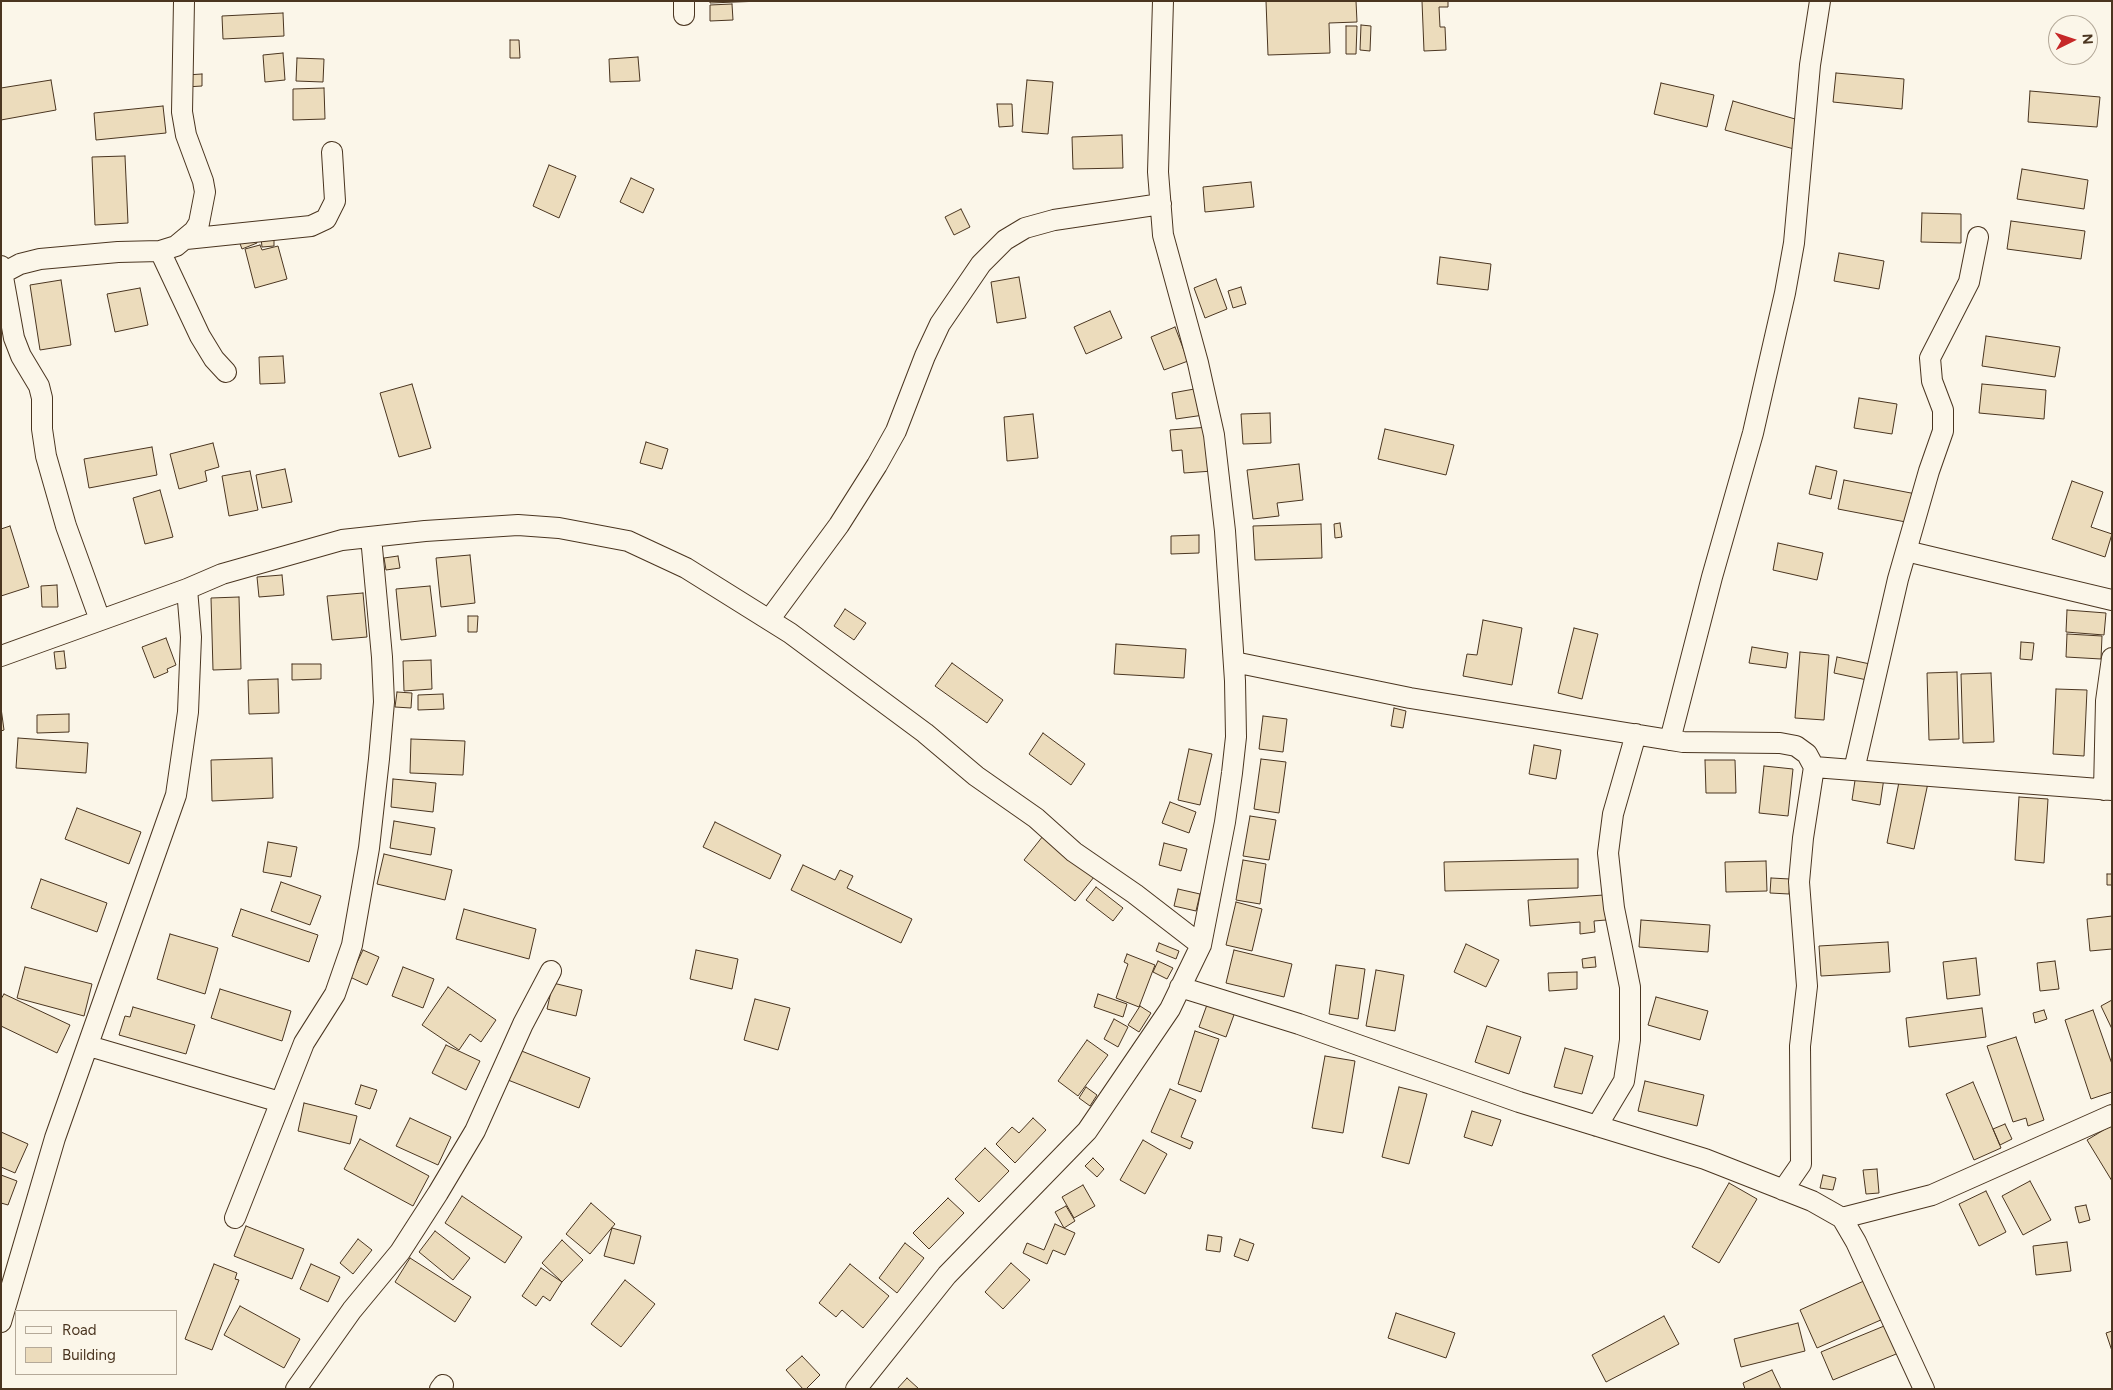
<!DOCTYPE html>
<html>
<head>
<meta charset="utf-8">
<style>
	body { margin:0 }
	#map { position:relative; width:2113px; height:1390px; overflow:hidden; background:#fbf6e9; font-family:Figtree,sans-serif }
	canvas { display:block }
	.frame { position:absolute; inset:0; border:2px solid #4a3520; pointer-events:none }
	.legend { position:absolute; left:15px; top:1310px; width:162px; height:65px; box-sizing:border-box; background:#fbf6e9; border:1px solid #b4a999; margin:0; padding:6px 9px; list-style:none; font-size:15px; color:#4a3520 }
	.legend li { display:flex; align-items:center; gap:10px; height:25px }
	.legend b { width:25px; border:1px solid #b4a999 }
	.north { position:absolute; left:2048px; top:15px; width:50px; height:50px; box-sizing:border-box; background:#fbf6e9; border:1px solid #b4a999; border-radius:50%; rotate:86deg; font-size:14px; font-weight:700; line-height:20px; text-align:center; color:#4a3520 }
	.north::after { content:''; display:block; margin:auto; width:18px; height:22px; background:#c62828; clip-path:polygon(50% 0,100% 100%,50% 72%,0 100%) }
</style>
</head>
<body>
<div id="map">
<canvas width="2113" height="1390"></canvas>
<div class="frame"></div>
<ul class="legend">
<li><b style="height:6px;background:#fbf6e9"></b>Road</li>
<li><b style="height:14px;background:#ecdcbc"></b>Building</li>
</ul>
<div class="north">N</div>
</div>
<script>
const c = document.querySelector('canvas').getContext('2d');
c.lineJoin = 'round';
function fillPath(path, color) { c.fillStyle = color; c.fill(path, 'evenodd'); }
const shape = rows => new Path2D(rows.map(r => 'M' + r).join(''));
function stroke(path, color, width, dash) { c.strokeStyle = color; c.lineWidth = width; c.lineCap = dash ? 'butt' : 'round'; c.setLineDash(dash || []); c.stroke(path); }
const building = shape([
	[710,1,762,1,710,3,710,1],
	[1266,1,1356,1,1357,22,1329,23,1330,53,1268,55,1266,1],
	[1422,1,1448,1,1448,7,1439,7,1440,27,1445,27,1446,50,1424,51,1422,1],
	[732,4,733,20,710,21,710,5,732,4],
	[283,13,284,36,223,39,222,16,283,13],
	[1361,25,1371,26,1370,51,1360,50,1361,25],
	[1346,26,1357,26,1356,54,1346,54,1346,26],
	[510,40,519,40,520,58,510,58,510,40],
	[283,53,285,80,265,82,263,55,283,53],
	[638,57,640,81,610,82,609,59,638,57],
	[297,58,324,59,323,82,296,81,297,58],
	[1836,73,1904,79,1902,109,1833,102,1836,73],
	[202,74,202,86,186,87,186,75,202,74],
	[51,80,56,110,1,120,1,88,51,80],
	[1027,80,1053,82,1048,134,1022,132,1027,80],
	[1661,83,1714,95,1707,127,1654,114,1661,83],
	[324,88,325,119,293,120,293,89,324,88],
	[2030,91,2100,97,2097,127,2028,122,2030,91],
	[1733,101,1802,121,1794,149,1725,130,1733,101],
	[997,104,1012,104,1013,126,999,127,997,104],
	[163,106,166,133,96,140,94,113,163,106],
	[1122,135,1123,168,1073,169,1072,137,1122,135],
	[125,156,128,223,95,225,92,157,125,156],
	[549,165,576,176,559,218,533,206,549,165],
	[2022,169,2088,180,2084,209,2017,199,2022,169],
	[631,178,654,189,643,213,620,202,631,178],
	[1251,182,1254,207,1205,212,1203,187,1251,182],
	[961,209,970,227,954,235,945,217,961,209],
	[1922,213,1961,214,1961,243,1921,242,1922,213],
	[2011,221,2085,231,2081,259,2007,249,2011,221],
	[254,234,257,243,242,249,239,241,254,234],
	[274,237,274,246,262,247,261,238,274,237],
	[260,245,262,250,278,246,287,279,255,288,245,249,260,245],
	[1839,253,1884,261,1879,289,1834,281,1839,253],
	[1440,257,1491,264,1488,290,1437,284,1440,257],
	[1019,277,1026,318,997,323,991,282,1019,277],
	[1216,279,1227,309,1205,318,1194,288,1216,279],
	[61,280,71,345,40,350,30,285,61,280],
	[1241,287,1246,304,1233,308,1228,291,1241,287],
	[140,288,148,325,115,332,107,294,140,288],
	[1110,311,1122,338,1086,354,1074,327,1110,311],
	[1175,327,1188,361,1164,370,1151,337,1175,327],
	[1986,336,2060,347,2055,377,1982,366,1986,336],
	[283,356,285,383,260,384,259,357,283,356],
	[412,384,431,448,399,457,380,393,412,384],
	[1982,384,2046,390,2044,419,1979,413,1982,384],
	[1200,388,1204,415,1176,419,1172,393,1200,388],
	[1859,398,1897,404,1892,434,1854,428,1859,398],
	[1270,413,1271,443,1243,444,1241,414,1270,413],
	[1033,414,1038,458,1007,461,1004,417,1033,414],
	[1209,427,1213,471,1184,473,1182,450,1172,451,1170,430,1209,427],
	[1385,429,1454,445,1446,475,1378,459,1385,429],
	[646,442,668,449,662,469,640,463,646,442],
	[213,443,219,467,205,471,207,481,179,489,170,454,213,443],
	[152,447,157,475,89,488,84,459,152,447],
	[1299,464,1303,500,1277,503,1279,516,1253,519,1247,470,1299,464],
	[1816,466,1837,471,1831,499,1809,494,1816,466],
	[285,469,292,502,262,508,256,475,285,469],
	[250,471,258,510,229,516,222,476,250,471],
	[1844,480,1916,494,1911,523,1838,509,1844,480],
	[2072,481,2103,492,2091,527,2112,534,2105,557,2052,539,2072,481],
	[160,490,173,537,145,544,133,498,160,490],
	[1340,523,1342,537,1335,538,1334,524,1340,523],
	[1321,524,1322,558,1255,560,1253,526,1321,524],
	[10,526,29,587,1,596,1,529,10,526],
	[1199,535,1199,553,1171,554,1171,536,1199,535],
	[1778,543,1823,553,1817,580,1773,570,1778,543],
	[470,555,475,603,441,607,436,558,470,555],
	[398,556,400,568,386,570,384,558,398,556],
	[282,575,284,595,259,597,257,577,282,575],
	[57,585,58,607,42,607,41,586,57,585],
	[430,586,436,636,401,640,396,589,430,586],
	[363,593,367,637,332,640,327,596,363,593],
	[239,597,241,669,213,670,211,598,239,597],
	[845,609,866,623,854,640,834,626,845,609],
	[2067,610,2106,613,2104,635,2066,632,2067,610],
	[468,616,478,616,477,632,468,632,468,616],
	[1483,620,1522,628,1512,685,1463,676,1467,654,1477,655,1483,620],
	[1574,628,1598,634,1582,699,1558,693,1574,628],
	[2067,634,2102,636,2101,659,2066,657,2067,634],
	[166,638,176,665,167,669,168,672,154,678,142,647,166,638],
	[2021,642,2034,643,2032,660,2020,659,2021,642],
	[1116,644,1186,649,1184,678,1114,674,1116,644],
	[1752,647,1788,653,1786,668,1749,663,1752,647],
	[64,651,66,668,56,669,54,652,64,651],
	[1800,652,1829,655,1824,720,1795,718,1800,652],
	[1837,657,1870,664,1867,680,1834,673,1837,657],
	[431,660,432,689,404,691,403,661,431,660],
	[952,663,1003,700,987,723,935,686,952,663],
	[292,664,321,664,321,679,292,680,292,664],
	[1957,672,1959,739,1929,740,1927,673,1957,672],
	[1991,673,1994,742,1963,743,1961,674,1991,673],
	[278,679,279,713,249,714,248,680,278,679],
	[2056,689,2087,690,2084,756,2053,754,2056,689],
	[397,692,412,693,411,708,395,707,397,692],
	[443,694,444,709,418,710,418,695,443,694],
	[1,708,4,730,1,731,1,708],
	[1394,708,1406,711,1403,728,1391,726,1394,708],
	[69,714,69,732,37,733,37,715,69,714],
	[1263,716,1287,719,1283,752,1259,749,1263,716],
	[1043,733,1085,764,1071,785,1029,754,1043,733],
	[18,738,88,743,86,773,16,768,18,738],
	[411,739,465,741,463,775,410,773,411,739],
	[1534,745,1561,750,1556,779,1529,774,1534,745],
	[1189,749,1212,754,1200,805,1178,800,1189,749],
	[272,758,273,798,212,801,211,760,272,758],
	[1261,759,1286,762,1279,813,1254,809,1261,759],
	[1705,760,1735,760,1736,793,1706,793,1705,760],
	[1764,766,1793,769,1788,816,1759,813,1764,766],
	[1856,774,1884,778,1880,805,1852,800,1856,774],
	[1900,777,1928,783,1914,849,1887,843,1900,777],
	[393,779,436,783,433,812,391,807,393,779],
	[2019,797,2048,799,2044,863,2015,860,2019,797],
	[1170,802,1196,812,1189,833,1162,823,1170,802],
	[77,808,141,832,129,864,65,839,77,808],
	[1250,816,1276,820,1269,860,1243,856,1250,816],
	[394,821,435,828,431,855,390,848,394,821],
	[715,822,781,855,770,879,703,847,715,822],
	[1043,836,1094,877,1075,901,1024,860,1043,836],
	[268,842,297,847,291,877,263,872,268,842],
	[1164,843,1187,849,1181,871,1159,865,1164,843],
	[384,854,452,870,445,900,377,884,384,854],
	[1578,859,1578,888,1445,891,1444,862,1578,859],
	[1243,860,1266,864,1260,904,1236,900,1243,860],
	[1766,861,1767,891,1726,892,1725,862,1766,861],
	[803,865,835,880,840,870,853,876,847,888,912,919,901,943,791,890,803,865],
	[2107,874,2112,874,2112,885,2107,885,2107,874],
	[1771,878,1790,879,1789,894,1770,893,1771,878],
	[41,879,107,903,97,932,31,908,41,879],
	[281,882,321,896,310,925,271,911,281,882],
	[1096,887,1123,908,1113,921,1086,900,1096,887],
	[1178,889,1200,894,1196,911,1174,906,1178,889],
	[1604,895,1606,920,1594,921,1595,932,1580,934,1580,922,1530,926,1528,900,1604,895],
	[1236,902,1262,909,1252,951,1226,945,1236,902],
	[241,909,318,935,309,962,232,936,241,909],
	[464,909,536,929,529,959,456,939,464,909],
	[2112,916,2112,949,2090,951,2087,919,2112,916],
	[1641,920,1710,925,1708,952,1639,947,1641,920],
	[170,934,218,948,205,994,157,979,170,934],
	[1888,942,1890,972,1821,976,1819,946,1888,942],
	[1159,943,1179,951,1176,959,1156,951,1159,943],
	[1466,944,1499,960,1486,987,1454,972,1466,944],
	[363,950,379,957,367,985,350,977,363,950],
	[696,950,738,959,732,989,690,979,696,950],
	[1234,950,1292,964,1284,997,1226,983,1234,950],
	[1127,954,1155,965,1139,1007,1116,998,1128,964,1124,962,1127,954],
	[1595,957,1596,967,1583,968,1582,959,1595,957],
	[1976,958,1980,995,1947,999,1943,962,1976,958],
	[1158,961,1173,968,1167,979,1153,972,1158,961],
	[2055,961,2059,989,2040,991,2037,963,2055,961],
	[1336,965,1365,969,1358,1019,1329,1014,1336,965],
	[25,967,92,984,84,1016,17,998,25,967],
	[403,967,434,979,423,1008,392,996,403,967],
	[1376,970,1404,975,1395,1031,1366,1026,1376,970],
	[1577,972,1577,989,1549,991,1548,973,1577,972],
	[553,983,582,990,576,1016,547,1009,553,983],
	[448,987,496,1020,481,1042,470,1034,459,1050,422,1025,448,987],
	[220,989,291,1011,282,1041,211,1018,220,989],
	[4,994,70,1025,57,1053,1,1026,1,999,4,994],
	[1098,994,1127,1004,1123,1017,1094,1007,1098,994],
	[1656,997,1708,1011,1700,1040,1648,1025,1656,997],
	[755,999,790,1008,778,1050,744,1040,755,999],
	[2112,1000,2112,1029,2101,1006,2112,1000],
	[1208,1002,1235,1012,1226,1037,1199,1027,1208,1002],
	[1140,1006,1151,1013,1139,1032,1128,1025,1140,1006],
	[133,1007,195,1025,186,1054,119,1035,125,1016,130,1017,133,1007],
	[1982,1008,1986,1037,1909,1047,1906,1018,1982,1008],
	[2044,1010,2047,1019,2035,1023,2033,1013,2044,1010],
	[2093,1010,2112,1064,2112,1092,2091,1099,2065,1020,2093,1010],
	[1114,1019,1128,1027,1118,1047,1104,1039,1114,1019],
	[1487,1026,1521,1037,1509,1074,1475,1062,1487,1026],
	[1195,1031,1219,1039,1201,1092,1178,1084,1195,1031],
	[2016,1037,2044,1120,2028,1126,2026,1118,2013,1122,1987,1046,2016,1037],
	[1087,1040,1108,1055,1078,1096,1058,1081,1087,1040],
	[446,1045,480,1061,466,1090,432,1073,446,1045],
	[1565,1048,1593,1056,1582,1094,1554,1087,1565,1048],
	[519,1050,590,1078,579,1108,508,1080,519,1050],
	[1325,1056,1355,1061,1343,1133,1312,1128,1325,1056],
	[1645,1081,1704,1095,1697,1126,1638,1111,1645,1081],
	[1973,1082,2001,1148,1974,1160,1946,1094,1973,1082],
	[361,1085,377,1090,370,1109,355,1104,361,1085],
	[1086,1087,1097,1095,1090,1106,1079,1098,1086,1087],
	[1399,1087,1427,1094,1409,1164,1382,1157,1399,1087],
	[1170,1089,1196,1100,1181,1137,1193,1142,1190,1149,1151,1132,1170,1089],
	[304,1103,357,1116,350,1144,298,1131,304,1103],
	[1472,1111,1501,1120,1492,1146,1464,1137,1472,1111],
	[410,1118,451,1137,438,1165,396,1146,410,1118],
	[1033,1118,1046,1130,1015,1163,996,1144,1012,1127,1019,1133,1033,1118],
	[2005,1124,2012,1139,2000,1145,1993,1129,2005,1124],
	[2112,1125,2112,1181,2087,1140,2112,1125],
	[1,1132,28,1144,15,1173,1,1167,1,1132],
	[360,1139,429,1176,413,1206,344,1169,360,1139],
	[1143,1140,1167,1154,1145,1194,1120,1180,1143,1140],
	[985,1148,1009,1171,979,1202,955,1179,985,1148],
	[1093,1158,1104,1169,1097,1177,1085,1166,1093,1158],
	[1877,1169,1879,1193,1866,1194,1863,1170,1877,1169],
	[1,1175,17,1181,8,1205,1,1203,1,1175],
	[1823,1175,1836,1178,1833,1190,1820,1188,1823,1175],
	[2030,1181,2051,1220,2023,1235,2002,1196,2030,1181],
	[1729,1183,1757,1199,1719,1263,1692,1247,1729,1183],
	[1083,1185,1095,1206,1074,1218,1062,1197,1083,1185],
	[1986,1191,2006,1232,1979,1246,1959,1204,1986,1191],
	[462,1196,522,1237,505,1263,445,1223,462,1196],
	[948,1198,964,1213,929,1249,913,1233,948,1198],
	[591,1203,615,1224,590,1254,566,1234,591,1203],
	[2086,1205,2090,1220,2079,1223,2075,1207,2086,1205],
	[1066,1206,1075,1221,1064,1228,1055,1212,1066,1206],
	[1055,1224,1075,1233,1065,1255,1053,1250,1047,1264,1023,1253,1027,1243,1044,1250,1055,1224],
	[246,1226,304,1249,292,1279,234,1256,246,1226],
	[612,1228,641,1236,634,1264,604,1256,612,1228],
	[435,1231,470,1258,453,1280,419,1252,435,1231],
	[1208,1235,1222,1237,1220,1252,1206,1250,1208,1235],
	[358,1239,372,1250,353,1274,340,1263,358,1239],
	[1240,1239,1254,1244,1248,1261,1234,1256,1240,1239],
	[562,1240,583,1260,562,1282,542,1263,562,1240],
	[2067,1242,2071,1271,2036,1275,2033,1246,2067,1242],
	[905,1243,924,1258,897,1293,879,1278,905,1243],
	[410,1258,471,1297,455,1322,395,1282,410,1258],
	[1011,1263,1030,1280,1003,1309,985,1292,1011,1263],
	[214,1264,237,1273,235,1279,239,1280,212,1350,185,1339,214,1264],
	[311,1264,340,1277,328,1302,300,1289,311,1264],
	[850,1264,889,1296,863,1328,842,1310,836,1317,819,1303,850,1264],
	[541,1268,562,1282,550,1301,543,1296,536,1306,522,1296,541,1268],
	[625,1280,655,1304,621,1347,591,1324,625,1280],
	[1866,1280,1883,1319,1817,1348,1800,1310,1866,1280],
	[240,1306,300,1339,284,1368,224,1335,240,1306],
	[1396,1313,1455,1333,1446,1358,1388,1338,1396,1313],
	[1664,1316,1679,1344,1606,1382,1592,1355,1664,1316],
	[1798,1323,1805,1351,1741,1367,1734,1339,1798,1323],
	[1889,1324,1901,1352,1833,1380,1821,1352,1889,1324],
	[2112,1331,2112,1351,2106,1333,2112,1331],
	[802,1356,820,1375,806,1389,803,1389,786,1370,802,1356],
	[1772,1370,1781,1389,1745,1389,1743,1383,1772,1370],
	[907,1378,919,1389,897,1389,907,1378]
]);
const minor = shape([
	[684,15,684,1],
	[186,239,311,226,326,219,335,201,332,152],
	[160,251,200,336,214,359,226,372],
	[1,266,14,338,21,356,39,386,42,398,42,429,46,456,66,526,100,620],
	[3,273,20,264,40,259,118,252,160,251,176,246,194,231,199,223,205,192,203,181,186,135,182,112,184,1],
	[1906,551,2112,600],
	[769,620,839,525,877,465,896,431,925,356,940,324,981,264,1005,240,1025,228,1054,220,1161,204],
	[1,656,187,589,222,574,342,540,425,531,518,525,559,528,628,541,686,568,790,633,925,733,976,776,1036,818,1074,852,1135,894,1201,945],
	[1234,662,1410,698,1670,740,1683,742,1780,743,1796,746,1807,754,1814,767,1803,838,1799,882,1807,986,1800,1046,1801,1164,1783,1190],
	[1670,740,1712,577,1753,433,1785,293,1794,243,1810,65,1820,1],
	[1814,767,2112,790],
	[1854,770,1898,579,1929,471,1943,431,1943,410,1932,381,1930,358,1969,282,1978,237],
	[2104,790,2106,701,2112,658],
	[1180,987,1299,1024,1519,1102,1705,1159,1812,1201,1842,1218,1856,1242,1924,1389],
	[89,1046,280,1102],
	[1597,1126,1624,1081,1630,1040,1630,987,1614,908,1608,853,1613,814,1636,734],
	[235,1218,304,1043,335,994,352,945,369,848,379,759,384,702,382,657,371,537],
	[1842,1218,1932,1195,2112,1115],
	[1,1322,55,1138,176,795,188,712,191,637,187,589],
	[296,1389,352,1310,400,1252,438,1193,475,1131,523,1024,551,971],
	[440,1389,443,1385],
	[856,1389,947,1275,1087,1131,1170,1009,1201,945,1225,822,1232,773,1236,737,1235,681,1225,531,1214,435,1198,363,1163,235,1158,172,1163,1]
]);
fillPath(building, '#ecdcbc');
stroke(building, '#4a3520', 1);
stroke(minor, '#4a3520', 22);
stroke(minor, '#fbf6e9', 20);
</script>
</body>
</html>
